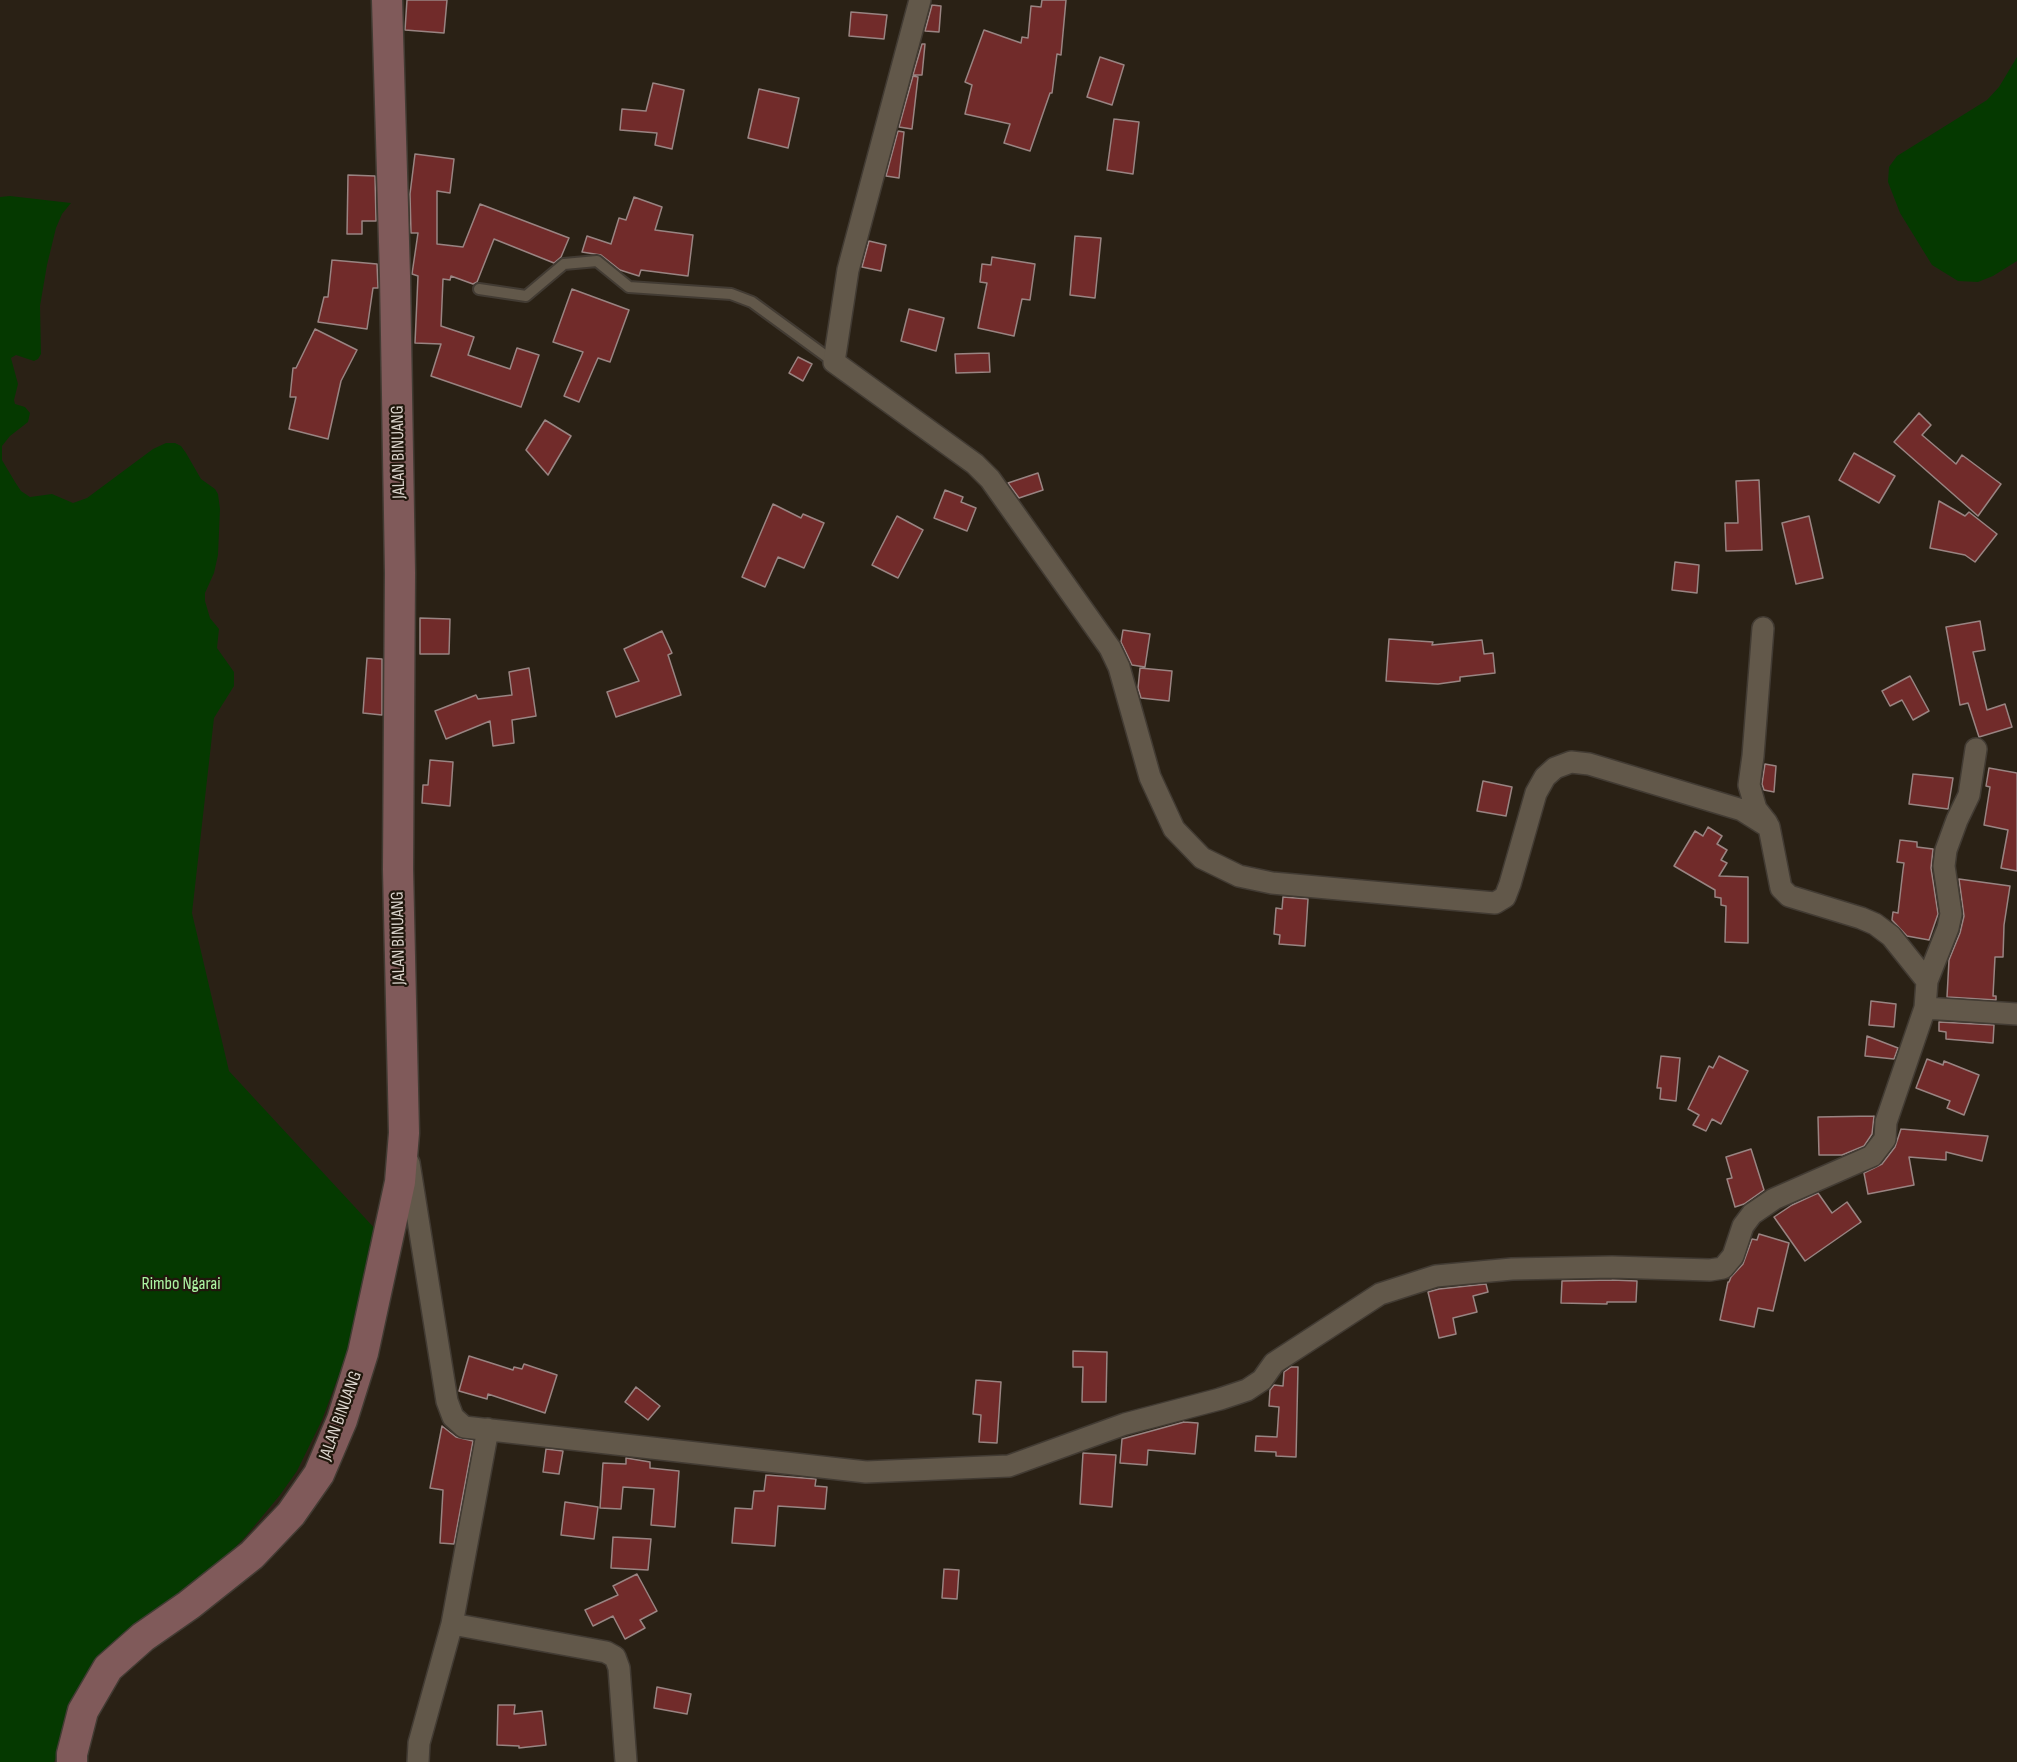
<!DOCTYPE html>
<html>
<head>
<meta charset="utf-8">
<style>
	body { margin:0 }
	canvas { display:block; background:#2a2115 }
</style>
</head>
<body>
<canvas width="2017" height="1762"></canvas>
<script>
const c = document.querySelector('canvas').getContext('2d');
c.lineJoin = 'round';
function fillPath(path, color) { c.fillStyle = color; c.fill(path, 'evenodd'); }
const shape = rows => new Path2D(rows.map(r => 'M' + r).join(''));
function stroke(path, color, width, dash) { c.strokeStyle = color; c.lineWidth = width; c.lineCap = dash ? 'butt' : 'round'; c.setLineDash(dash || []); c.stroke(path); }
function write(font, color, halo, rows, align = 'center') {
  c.font = font + ' "Sofia Sans Condensed",sans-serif'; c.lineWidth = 4.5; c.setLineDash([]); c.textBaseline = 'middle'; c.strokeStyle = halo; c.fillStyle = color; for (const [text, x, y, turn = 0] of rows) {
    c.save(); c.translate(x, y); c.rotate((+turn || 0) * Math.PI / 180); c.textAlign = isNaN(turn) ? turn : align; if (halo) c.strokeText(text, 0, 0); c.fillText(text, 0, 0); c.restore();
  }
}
const green = shape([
	[2017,57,2017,261,1993,276,1978,282,1958,281,1932,265,1900,213,1888,182,1889,167,1897,156,1987,100,1999,87],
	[10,196,71,203,62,214,56,228,47,265,40,306,41,354,38,359,34,361,16,355,11,358,18,384,14,400,15,404,25,407,30,413,28,422,10,436,2,446,2,460,15,482,21,491,30,497,52,494,73,503,87,498,153,449,166,443,175,443,181,446,186,453,201,479,215,489,218,494,220,509,218,555,214,573,205,593,205,601,210,618,219,629,217,648,234,672,234,686,214,718,192,913,229,1071,378,1232,353,1337,322,1420,297,1471,280,1495,246,1536,168,1616,64,1742,54,1762,0,1762,0,197]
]);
const building = shape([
	[407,0,447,0,444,33,405,30,407,0],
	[1042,0,1066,0,1061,55,1057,54,1052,93,1050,93,1030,151,1004,143,1010,124,965,114,972,85,965,82,984,30,1021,43,1022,37,1028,38,1031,6,1041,7,1042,0],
	[932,5,941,6,939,32,925,31,932,5],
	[851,12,887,15,884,39,849,36,851,12],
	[922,44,925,44,922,75,913,75,922,44],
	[1100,57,1124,65,1112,105,1087,97,1100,57],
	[913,76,918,77,912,129,899,127,913,76],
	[653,83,684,90,672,149,655,145,657,133,620,130,622,109,646,111,653,83],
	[759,89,799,98,788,148,748,138,759,89],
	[1114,119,1139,122,1133,174,1107,170,1114,119],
	[898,131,904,132,899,178,886,176,898,131],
	[415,154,454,159,450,193,437,191,437,244,463,247,480,204,569,238,561,257,554,263,494,239,477,282,473,284,451,276,450,280,443,279,441,326,474,337,468,355,510,369,517,348,539,355,521,407,431,376,441,344,415,343,418,276,412,274,418,233,411,233,410,194,415,154],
	[348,175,375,176,376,221,362,221,362,234,347,234,348,175],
	[634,197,662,207,655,230,693,235,688,276,641,270,639,276,620,270,601,255,582,252,587,236,611,244,619,218,626,220,634,197],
	[1075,236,1101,238,1095,298,1070,295,1075,236],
	[869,241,886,245,881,271,862,267,869,241],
	[992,257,1035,264,1030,300,1022,299,1014,336,978,328,987,283,980,282,982,264,991,265,992,257],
	[332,260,377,264,378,288,373,288,367,329,318,322,324,297,328,297,332,260],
	[572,289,629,310,610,362,598,358,579,402,564,396,583,352,553,342,572,289],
	[909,309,944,318,936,351,901,341,909,309],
	[315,329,357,350,341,381,328,439,289,429,296,397,290,397,293,368,296,368,315,329],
	[989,353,990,372,956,373,955,354,989,353],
	[798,357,812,364,803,381,789,373,798,357],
	[1919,413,1931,425,1922,435,1956,464,1962,455,2001,484,1978,516,1894,442,1919,413],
	[545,420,571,436,548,475,526,450,545,420],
	[1854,453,1895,476,1879,503,1839,480,1854,453],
	[1038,473,1043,490,1019,498,1008,483,1038,473],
	[1759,480,1762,550,1726,551,1725,523,1738,523,1736,481,1759,480],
	[945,490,963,497,961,502,976,508,967,531,934,518,945,490],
	[1939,501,1965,516,1969,512,1997,534,1975,562,1965,555,1930,548,1939,501],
	[773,504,801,518,803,514,824,523,804,568,778,557,765,587,742,577,773,504],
	[897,516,923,530,898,578,872,565,897,516],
	[1809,516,1823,578,1796,584,1782,523,1809,516],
	[1675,562,1699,565,1697,593,1672,590,1675,562],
	[420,618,450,619,449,654,420,654,420,618],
	[1980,621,1985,650,1973,652,1987,710,2005,704,2012,727,1979,737,1968,703,1960,705,1946,627,1980,621],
	[1123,630,1150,634,1145,667,1132,665,1121,642,1123,630],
	[662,631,672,653,668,655,681,695,616,717,607,692,639,681,624,649,662,631],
	[1389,639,1433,642,1432,645,1482,640,1484,654,1493,653,1495,673,1460,677,1460,681,1438,684,1386,681,1389,639],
	[367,658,382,659,382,715,363,713,367,658],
	[529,668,536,716,512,720,514,743,493,746,490,721,446,739,435,711,476,695,478,699,512,695,509,672,529,668],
	[1140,668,1172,671,1169,701,1141,698,1138,688,1140,668],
	[1910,676,1929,711,1913,720,1902,700,1890,706,1882,691,1910,676],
	[430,760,453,762,450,806,422,803,423,785,428,785,430,760],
	[1765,764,1776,766,1774,792,1764,790,1762,784,1765,764],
	[1989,768,2017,773,2017,871,2001,868,2008,830,1984,825,1990,787,1986,786,1989,768],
	[1913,774,1953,778,1948,809,1909,804,1913,774],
	[1483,781,1512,787,1506,816,1477,811,1483,781],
	[1708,827,1722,836,1717,844,1727,850,1721,860,1727,863,1719,876,1748,877,1748,943,1725,942,1726,906,1721,905,1721,898,1715,897,1715,890,1674,866,1695,831,1703,836,1708,827],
	[1900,840,1917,842,1917,847,1933,849,1931,868,1938,914,1929,940,1907,936,1892,920,1893,912,1898,913,1903,870,1904,863,1897,862,1900,840],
	[1959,879,2010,886,2004,925,2003,957,1995,957,1993,996,1996,996,1996,1000,1947,997,1949,960,1960,933,1964,916,1959,879],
	[1283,897,1308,899,1305,946,1279,944,1280,935,1274,934,1276,908,1282,909,1283,897],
	[1871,1001,1896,1004,1894,1027,1869,1025,1871,1001],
	[1939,1022,1994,1025,1993,1043,1946,1039,1946,1032,1939,1031,1939,1022],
	[1867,1036,1898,1048,1894,1059,1865,1056,1867,1036],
	[1661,1056,1680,1058,1676,1101,1660,1099,1661,1088,1657,1088,1661,1056],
	[1719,1056,1748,1071,1721,1124,1712,1119,1706,1131,1693,1125,1699,1115,1688,1109,1709,1066,1713,1068,1719,1056],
	[1927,1059,1943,1065,1944,1061,1979,1075,1964,1115,1947,1108,1950,1101,1916,1088,1927,1059],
	[1874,1116,1872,1134,1864,1146,1842,1155,1819,1155,1818,1117,1874,1116],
	[1901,1129,1988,1136,1982,1161,1946,1152,1946,1160,1909,1157,1914,1185,1868,1194,1864,1173,1882,1164,1895,1147,1901,1129],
	[1751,1149,1764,1190,1744,1204,1735,1207,1727,1179,1732,1178,1726,1157,1751,1149],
	[1818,1193,1832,1213,1847,1202,1861,1222,1805,1261,1774,1217,1792,1205,1818,1193],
	[1759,1234,1789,1243,1773,1311,1758,1308,1754,1327,1720,1320,1728,1282,1729,1282,1731,1277,1743,1264,1752,1239,1757,1240,1759,1234],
	[1612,1280,1637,1281,1636,1302,1607,1302,1607,1304,1561,1303,1562,1281,1612,1280],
	[1486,1284,1488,1292,1473,1296,1477,1312,1453,1318,1456,1334,1439,1338,1428,1292,1439,1289,1486,1284],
	[1073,1351,1107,1352,1106,1402,1082,1402,1083,1367,1073,1367,1073,1351],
	[469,1356,513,1370,514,1367,522,1369,524,1364,557,1375,545,1413,488,1394,487,1399,459,1391,469,1356],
	[1291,1367,1298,1367,1296,1457,1276,1456,1276,1452,1255,1451,1256,1436,1277,1437,1279,1407,1269,1406,1270,1390,1274,1385,1283,1386,1284,1372,1291,1367],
	[976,1380,1001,1382,997,1443,979,1442,981,1415,973,1414,976,1380],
	[636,1387,660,1406,648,1420,625,1402,636,1387],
	[1184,1422,1198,1423,1195,1454,1148,1450,1147,1465,1120,1463,1122,1439,1184,1422],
	[442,1426,456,1437,473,1441,454,1544,440,1543,443,1490,430,1488,442,1426],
	[546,1449,563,1451,559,1474,543,1472,546,1449],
	[1083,1453,1116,1455,1112,1507,1080,1504,1083,1453],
	[626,1458,650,1462,650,1468,679,1471,675,1527,651,1525,654,1489,623,1487,621,1509,600,1508,603,1463,626,1464,626,1458],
	[766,1475,816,1479,815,1486,827,1487,825,1509,778,1506,775,1546,732,1543,735,1508,752,1509,754,1491,764,1491,766,1475],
	[565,1502,598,1507,594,1539,561,1535,565,1502],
	[613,1537,651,1539,648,1570,611,1568,613,1537],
	[944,1569,959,1570,957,1599,942,1598,944,1569],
	[637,1574,657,1611,640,1620,645,1628,625,1639,613,1616,593,1626,585,1610,618,1595,613,1586,637,1574],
	[657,1687,691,1694,687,1714,654,1708,657,1687],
	[498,1705,515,1705,514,1714,542,1711,546,1745,519,1748,519,1746,497,1745,498,1705]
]);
const lane = shape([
	[479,289,526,296,564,264,597,261,629,287,731,294,752,302,834,362]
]);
const street = shape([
	[920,0,848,270,834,362,975,464,990,479,1110,648,1119,667,1150,777,1174,829,1202,858,1239,876,1272,883,1495,903,1505,897,1510,884,1536,793,1545,777,1555,768,1571,762,1589,764,1742,810,1769,827,1781,888,1789,896,1861,918,1875,924,1891,936,1927,981],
	[1763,628,1753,756,1749,785,1756,809,1767,823],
	[1925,1008,2017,1014],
	[409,1163,447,1401,453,1417,464,1427,866,1472,1009,1466,1125,1424,1220,1399,1247,1390,1262,1380,1274,1363,1380,1294,1436,1276,1512,1269,1612,1267,1710,1270,1723,1268,1733,1256,1743,1226,1752,1214,1774,1199,1872,1156,1885,1139,1886,1122,1925,1008,1927,981,1948,928,1951,914,1944,866,1946,850,1957,820,1969,795,1976,749],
	[452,1624,606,1652,615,1657,619,1668,626,1762],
	[418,1762,419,1743,452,1624,488,1429]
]);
const secondary = shape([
	[72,1762,72,1754,83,1711,108,1668,143,1637,189,1605,252,1555,291,1514,319,1474,342,1420,363,1353,400,1182,404,1133,398,869,400,573,395,276,387,0]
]);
const streetNames = [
	["JALAN BINUANG",399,452,-91],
	["JALAN BINUANG",399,938,-91],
	["JALAN BINUANG",341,1416,-70]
];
const parkNames = [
	["Rimbo Ngarai",181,1284]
];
fillPath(green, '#053900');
fillPath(building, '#712b2a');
stroke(building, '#998482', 1.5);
stroke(lane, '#423b33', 14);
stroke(street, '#423b33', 24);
stroke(secondary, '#423b33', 33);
stroke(lane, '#62584a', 10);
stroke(street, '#62584a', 21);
stroke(secondary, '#805a5a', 30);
write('18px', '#dbd5cd', '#20170c', streetNames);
write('18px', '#acf4a2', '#20170c', parkNames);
</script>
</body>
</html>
